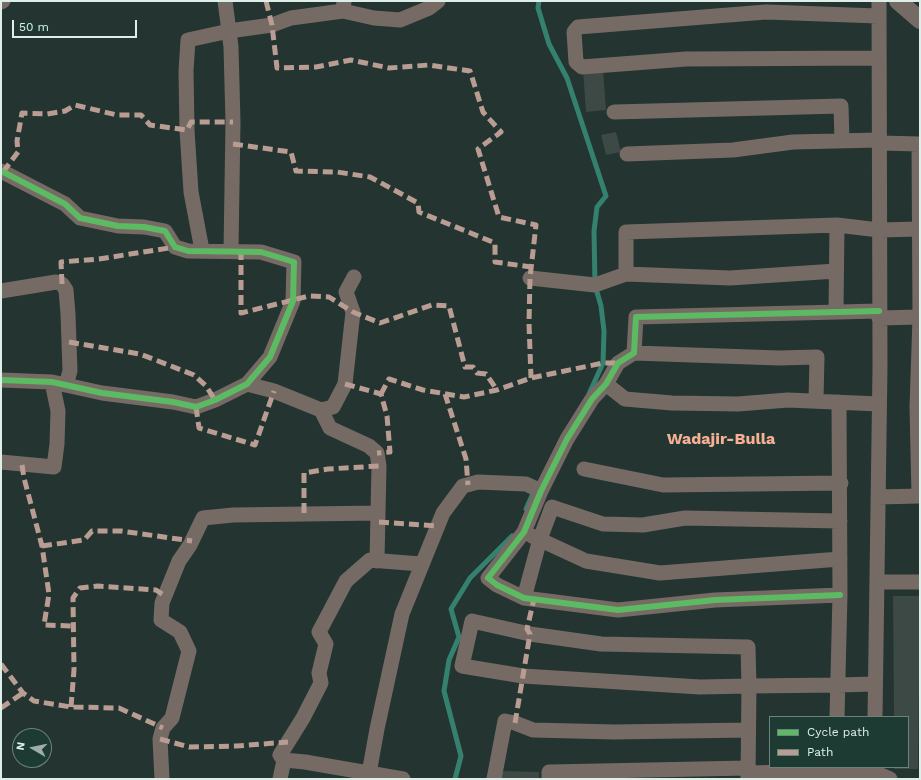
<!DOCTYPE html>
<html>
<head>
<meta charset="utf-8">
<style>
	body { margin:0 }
	#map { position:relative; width:921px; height:780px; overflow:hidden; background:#243430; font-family:"Work Sans",sans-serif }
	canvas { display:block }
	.frame { position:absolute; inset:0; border:2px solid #deefea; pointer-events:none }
	.legend { position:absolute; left:769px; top:716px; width:140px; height:52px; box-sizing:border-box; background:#1d3b33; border:1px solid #6a837c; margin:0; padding:5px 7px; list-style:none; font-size:12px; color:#deefea }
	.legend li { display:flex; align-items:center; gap:8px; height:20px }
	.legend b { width:20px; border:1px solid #6a837c }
	.north { position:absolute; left:12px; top:728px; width:40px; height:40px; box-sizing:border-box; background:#1d3b33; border:1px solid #6a837c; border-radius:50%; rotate:279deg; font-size:11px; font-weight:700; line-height:16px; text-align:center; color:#deefea }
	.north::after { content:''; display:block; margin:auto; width:14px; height:18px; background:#9daea9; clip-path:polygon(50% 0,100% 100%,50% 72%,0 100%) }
	.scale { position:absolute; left:12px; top:20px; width:125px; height:18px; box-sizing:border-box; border:2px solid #deefea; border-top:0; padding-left:5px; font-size:12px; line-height:14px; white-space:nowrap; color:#deefea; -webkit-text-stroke:3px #1d3b33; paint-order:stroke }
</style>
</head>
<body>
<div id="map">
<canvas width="921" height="780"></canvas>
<div class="frame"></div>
<ul class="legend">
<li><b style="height:5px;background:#5cba63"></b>Cycle path</li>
<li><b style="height:5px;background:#b99d93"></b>Path</li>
</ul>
<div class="north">N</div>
<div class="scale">50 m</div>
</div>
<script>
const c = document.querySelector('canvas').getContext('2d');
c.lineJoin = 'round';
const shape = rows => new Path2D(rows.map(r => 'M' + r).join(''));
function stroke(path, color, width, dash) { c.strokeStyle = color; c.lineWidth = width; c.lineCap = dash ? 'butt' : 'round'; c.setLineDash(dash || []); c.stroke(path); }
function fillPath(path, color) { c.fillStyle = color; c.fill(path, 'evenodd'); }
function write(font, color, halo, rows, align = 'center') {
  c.font = font + ' "Work Sans",sans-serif'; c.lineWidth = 3; c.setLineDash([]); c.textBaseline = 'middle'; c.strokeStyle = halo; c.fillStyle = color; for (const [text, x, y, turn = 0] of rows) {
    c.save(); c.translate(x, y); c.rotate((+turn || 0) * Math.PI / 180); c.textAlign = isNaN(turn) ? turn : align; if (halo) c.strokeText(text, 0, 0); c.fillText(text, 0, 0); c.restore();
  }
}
const stream = shape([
	[539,1,538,8,549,44,567,78,606,196,597,207,594,231,595,285,601,306,604,331,603,363,589,394],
	[526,509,534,491],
	[455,779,461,756,444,691,449,660,459,637,451,609,470,578,512,536]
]);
const building = shape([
	[603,69,606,110,586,112,583,70],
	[616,132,621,152,606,155,601,135],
	[893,596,920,596,918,769,894,769,894,767,908,767,908,717,894,717],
	[501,771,539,772,539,779,501,779]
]);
const minor = shape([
	[225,1,231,47,233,122,231,250],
	[1,2,3,1],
	[343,11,374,18,400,20,429,8,438,1],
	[878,16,766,12,578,27,574,32,576,62,582,67,686,59,879,58],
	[614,112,841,106,842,141],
	[880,143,920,144],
	[627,154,733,150,793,142,879,140],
	[1,171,65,204,80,218,118,226,144,227,165,231,175,247,188,251,261,252,294,262,293,301,270,357,247,384,215,400,196,407,173,402,102,393,52,382,1,380],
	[837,225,879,230,920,229],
	[202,250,191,192,187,130,186,71,188,40,229,31,272,25,291,18,343,11,344,1],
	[626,274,626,232,837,225,836,312],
	[530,278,595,285,626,274,730,278,836,271],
	[1,291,56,282,62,284,66,290,68,314,70,371,66,385],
	[879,318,920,317],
	[634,353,779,358,817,357,816,401],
	[247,384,274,391,321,410,333,407,345,384,353,312,346,292,354,277],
	[606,384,625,399,672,403,738,404,788,400,879,404],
	[321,410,330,428,369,446,377,453,379,466,378,513],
	[1,462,54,467,57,444,58,411,52,382],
	[584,469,663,485,841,483],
	[919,496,917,407,920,317,919,144],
	[878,497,920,496],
	[532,536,586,561,660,573,840,559],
	[877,582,920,582],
	[840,595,715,600,618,610,524,598,497,585,488,578,524,532,541,491,567,439,592,399,606,384,618,363,634,353,636,317,879,311],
	[524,598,540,539,552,507,603,524,643,525,685,518,840,521],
	[837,717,840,595,839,402],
	[875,717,880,367,879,1],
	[284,760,305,762,403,779],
	[748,773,834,771,876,773,890,779],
	[162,779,160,739,163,728,172,718,189,651,180,632,161,620,162,603,179,561,190,545,203,518,233,515,378,513,377,561],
	[280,779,284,760,280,755,303,718,321,683,319,673,326,644,319,632,346,581,370,560,421,564],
	[368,779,377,729,402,614,443,513,463,486,478,482,526,484,541,491],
	[494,779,505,721,515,723,533,730,614,732,748,730],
	[549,779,549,772,748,768],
	[748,779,749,686,748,647,601,644,530,634,472,621,462,666,523,676,700,687,749,686,838,685,875,684]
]);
const tertiary = shape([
	[898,1,920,20]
]);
const quiet = shape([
	[266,1,272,25,277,68,316,67,351,60,389,68,429,65,470,71,483,112,501,132,478,149,499,217,536,225,530,278,529,323,531,378],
	[233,144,291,152,296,171,337,172,370,177,418,203,419,212,495,243,495,262,531,267],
	[3,172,18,152,17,141,22,113,47,114,65,111,75,105,117,115,141,115,150,125,187,130,191,122,233,122],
	[241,250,241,313,309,296,329,297,353,312,380,323,432,305,449,306,465,367,473,367,477,373,486,374,497,390],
	[62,284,61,262,99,259,175,247],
	[69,342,140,354,171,366,194,375,206,386,215,400],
	[345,384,381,394,387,416,390,452,377,453],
	[381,394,389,379,423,390,464,397,497,390,531,378,603,363,618,363],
	[445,394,466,459,468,485],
	[196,407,199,428,255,445,274,391],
	[22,465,24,478,42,546,49,594,44,625,73,626],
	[304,513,304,473,328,469,379,466],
	[379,522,437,526],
	[42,546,84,540,92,531,121,531,192,541],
	[1,664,23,693,34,701,71,707,119,708,163,728],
	[71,707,74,670,73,598,80,588,98,586,156,590,165,596],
	[1,708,23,693],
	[515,723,530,634,527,629,534,599],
	[160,739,189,747,237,746,288,742]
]);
const cycleway = shape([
	[1,171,65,204,80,218,118,226,144,227,165,231,175,247,188,251,261,252,294,262,293,301,270,357,247,384,215,400,196,407,173,402,102,393,52,382,1,380],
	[840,595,715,600,618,610,524,598,497,585,488,578,524,532,541,491,567,439,592,399,606,384,618,363,634,353,636,317,879,311]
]);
const districtNames = [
	["Wadajir-Bulla",721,439]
];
stroke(stream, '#35816f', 5);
fillPath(building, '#3c4945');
stroke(minor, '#766a65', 15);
stroke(tertiary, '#766a65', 18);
stroke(quiet, '#b99d93', 5, [10, 5]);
stroke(cycleway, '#5cba63', 6);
write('bold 16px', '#fcad94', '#1d3b33', districtNames);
</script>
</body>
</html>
